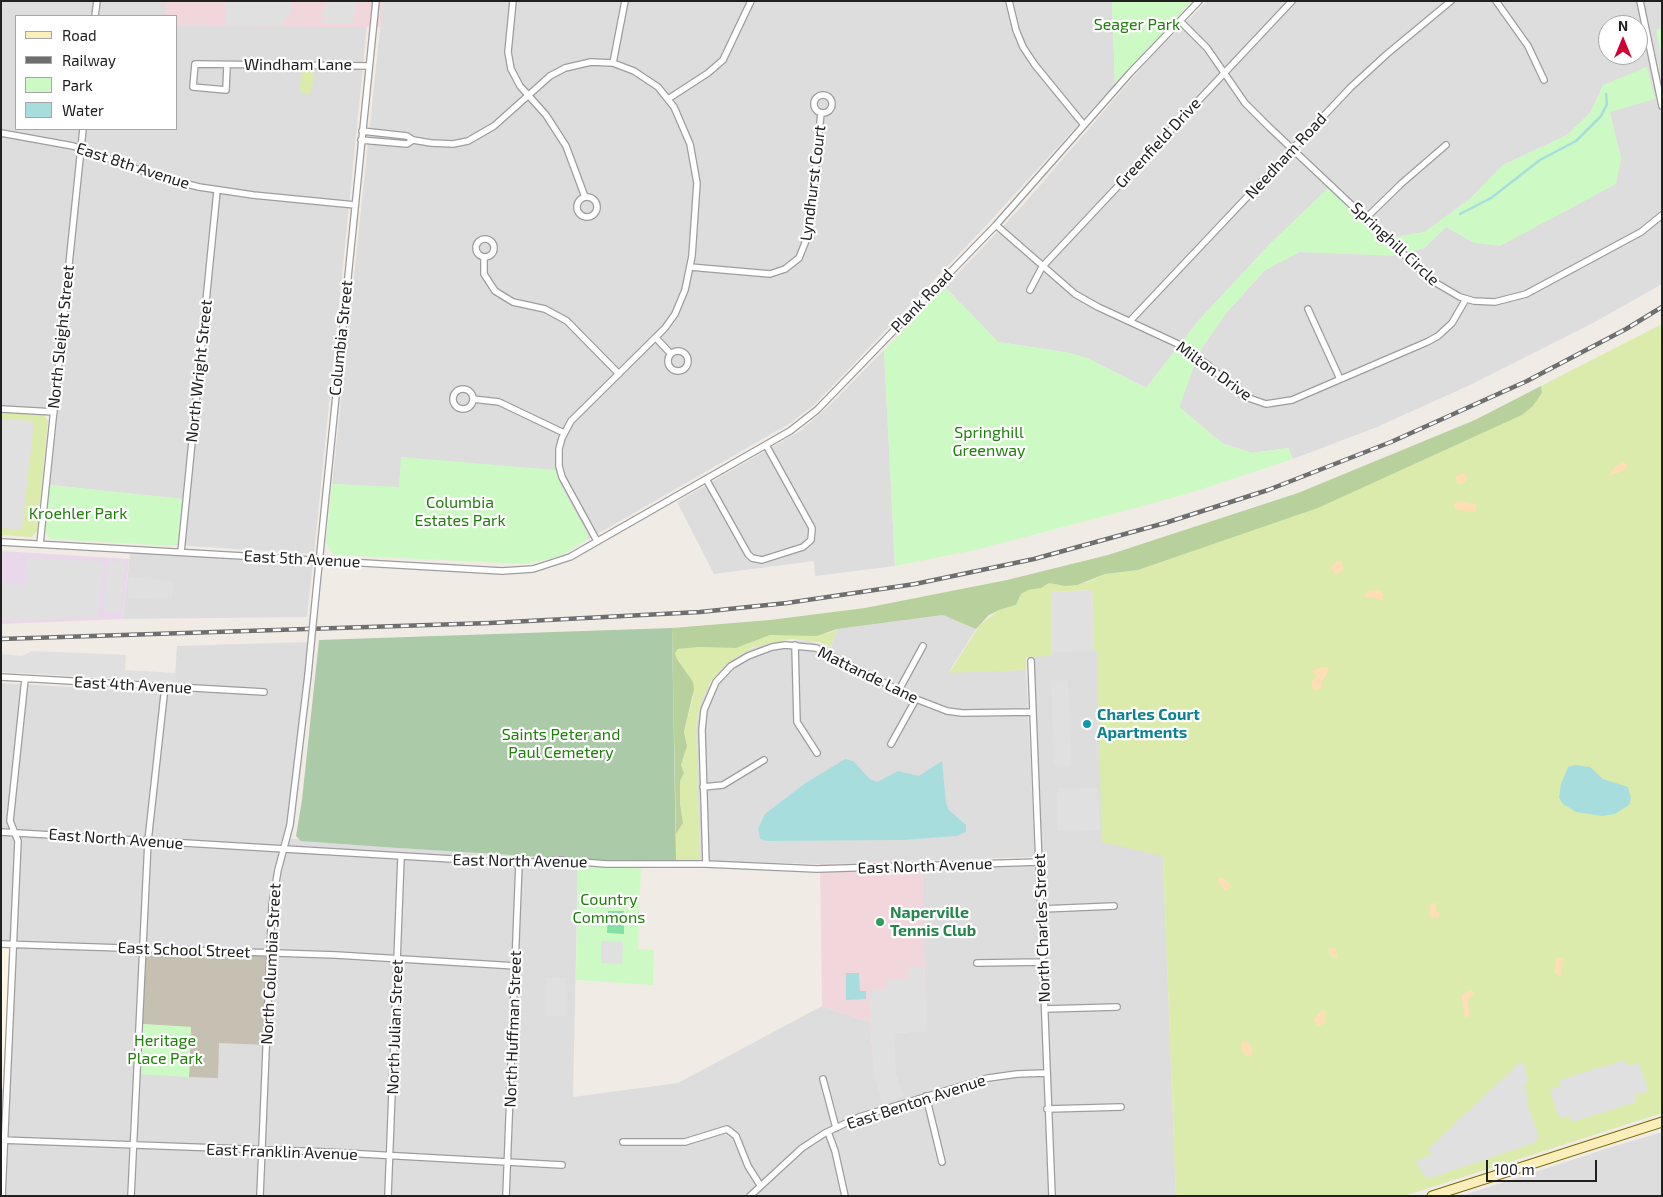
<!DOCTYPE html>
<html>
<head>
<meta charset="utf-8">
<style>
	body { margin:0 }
	#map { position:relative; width:1663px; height:1197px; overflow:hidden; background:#f1ebe6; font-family:"Exo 2",sans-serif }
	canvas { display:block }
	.frame { position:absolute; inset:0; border:2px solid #202020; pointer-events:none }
	.legend { position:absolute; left:15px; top:15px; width:162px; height:115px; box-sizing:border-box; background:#fff; border:1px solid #a6a6a6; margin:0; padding:6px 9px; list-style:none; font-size:15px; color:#202020 }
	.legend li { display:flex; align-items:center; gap:10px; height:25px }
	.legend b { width:25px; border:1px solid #a6a6a6 }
	.north { position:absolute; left:1598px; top:15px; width:50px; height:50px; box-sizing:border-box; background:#fff; border:1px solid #a6a6a6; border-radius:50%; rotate:0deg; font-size:14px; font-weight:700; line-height:20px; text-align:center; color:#202020 }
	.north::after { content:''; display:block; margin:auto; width:18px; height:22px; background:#d00034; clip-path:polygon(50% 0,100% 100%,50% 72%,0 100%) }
	.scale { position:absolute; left:1486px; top:1160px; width:111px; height:22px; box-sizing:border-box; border:2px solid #202020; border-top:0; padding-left:6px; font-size:15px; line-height:18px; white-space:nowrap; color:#202020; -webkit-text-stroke:4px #fff; paint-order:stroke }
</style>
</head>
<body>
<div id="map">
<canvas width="1663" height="1197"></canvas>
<div class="frame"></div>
<ul class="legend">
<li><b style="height:6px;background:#faeebb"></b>Road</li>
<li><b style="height:6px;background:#6e6e6e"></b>Railway</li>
<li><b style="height:14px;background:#cdfac4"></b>Park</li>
<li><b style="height:14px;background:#a7dedd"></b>Water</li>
</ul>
<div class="north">N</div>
<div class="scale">100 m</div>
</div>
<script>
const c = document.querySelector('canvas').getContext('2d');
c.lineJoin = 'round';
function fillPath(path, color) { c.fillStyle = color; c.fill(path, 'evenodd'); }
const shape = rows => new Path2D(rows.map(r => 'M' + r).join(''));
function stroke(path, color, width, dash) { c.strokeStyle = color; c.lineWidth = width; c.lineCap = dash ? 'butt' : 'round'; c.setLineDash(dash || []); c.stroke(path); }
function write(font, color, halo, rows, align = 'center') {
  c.font = font + ' "Exo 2",sans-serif'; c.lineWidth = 4.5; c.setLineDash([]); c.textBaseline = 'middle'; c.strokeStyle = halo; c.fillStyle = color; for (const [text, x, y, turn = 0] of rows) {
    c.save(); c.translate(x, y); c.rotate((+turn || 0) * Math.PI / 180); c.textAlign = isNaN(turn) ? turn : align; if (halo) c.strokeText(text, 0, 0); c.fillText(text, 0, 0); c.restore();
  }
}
const residential = shape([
	[1,1,167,1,165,16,16,16,16,129,176,129,176,26,367,26,314,554,174,545,179,541,182,499,50,485,58,410,1,407],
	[383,1,1112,1,1115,84,982,230,814,405,792,422,587,540,588,535,557,479,402,457,399,488,332,484],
	[1207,1,1662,1,1662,284,1593,323,1470,385,1377,427,1293,459,1288,448,1252,453,1222,443,1179,407,1199,351,1227,312,1265,270,1300,252,1398,255,1424,248,1446,227,1475,243,1621,159,1603,85,1591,112,1567,135,1503,165,1471,198,1425,232,1381,239,1328,189,1269,245,1199,320,1146,388,1089,359,1070,353,998,342,945,287,1023,205,1148,60],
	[1608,25,1638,25,1638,55,1608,55],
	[884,350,895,566,815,576,814,561,714,574,677,502,800,431,831,404],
	[130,553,313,563,307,617,123,619],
	[1051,592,1094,652,1097,652,1163,856,1176,1196,1,1196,1,683,174,693,177,646,308,642,295,768,285,838,398,848,578,859,573,1097,678,1083,822,1006,870,1022,875,1078,903,1097,896,1076,893,1033,926,1031,922,869,1042,865,1034,656,1052,656],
	[943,615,976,629,949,672,1026,670,1035,857,820,864,700,861,696,727,701,701,706,690,724,665,741,653,765,643,806,640,831,647,837,629],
	[1662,1132,1662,1196,1461,1196,1612,1147]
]);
const commercial = shape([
	[167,1,383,1,380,27,176,26,176,16,165,16],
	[922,861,926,1031,893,1033,896,1076,903,1097,882,1103,875,1078,870,1022,822,1006,820,864]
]);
const industrial = shape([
	[1,551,129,559,123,619,1,624]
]);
const education = shape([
	[1,947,9,947,4,1090,1,1089]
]);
const construction = shape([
	[146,952,268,955,265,1045,219,1043,218,1078,189,1077,191,1027,142,1024]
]);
const grass = shape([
	[304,70,311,70,314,76,311,92,308,94,302,93,300,90,301,74],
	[1662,324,1662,1113,1404,1196,1176,1196,1163,856,1102,842,1097,652,1094,652,1092,590,1051,592,1052,656,1026,657,1026,670,949,673,980,625,999,610,1016,605,1021,594,1028,590,1041,588,1049,583,1065,586,1088,582,1105,574,1138,570,1318,508,1522,415,1533,406,1542,393,1541,386],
	[1,413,41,414,44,415,48,421,37,531,32,537,1,535],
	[837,629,831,647,818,642,792,639,753,647,725,665,711,681,701,701,696,727,700,861,676,860,676,834,683,823,680,804,680,781,684,773,681,765,687,746,684,732,693,697,688,675,677,659,675,653,678,649,698,647,736,648,770,635,829,633]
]);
const forest = shape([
	[1541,386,1542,393,1533,406,1522,415,1318,508,1138,570,1105,574,1077,585,1065,586,1049,583,1041,588,1028,590,1021,594,1016,605,999,610,989,615,976,629,943,615,837,629,817,636,770,635,736,648,698,647,678,649,675,653,677,659,693,682,694,689,684,732,687,746,681,765,684,773,680,781,680,804,683,823,676,834,672,628,770,620,865,608,1007,580,1108,555,1298,493,1475,420]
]);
const sand = shape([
	[1624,462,1627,465,1625,470,1607,477,1617,465],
	[1464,473,1468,479,1462,484,1458,484,1455,477],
	[1458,501,1476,504,1475,511,1471,512,1455,509,1454,504],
	[1337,561,1342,561,1343,570,1335,575,1331,568],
	[1380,590,1384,595,1382,600,1371,597,1366,598,1365,594,1368,591],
	[1322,667,1328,667,1329,670,1321,683,1321,689,1314,691,1311,682,1317,676,1312,671],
	[1222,877,1231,885,1227,891,1224,890,1218,881,1218,879],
	[1436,902,1436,911,1439,912,1439,917,1433,918,1430,914,1430,905],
	[1329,947,1335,948,1338,959,1329,955],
	[1556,957,1563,959,1561,977,1555,973],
	[1470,990,1474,993,1468,1001,1469,1015,1467,1018,1464,1016,1462,995],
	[1322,1010,1326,1012,1324,1018,1326,1022,1318,1027,1314,1019],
	[1247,1041,1252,1048,1252,1054,1248,1057,1242,1051,1241,1045,1242,1042]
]);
const cemetery = shape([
	[672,628,676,860,609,861,398,848,301,841,296,836,302,800,319,640]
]);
const park = shape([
	[1112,1,1192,1,1115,84],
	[1662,28,1662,60,1656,30],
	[1647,67,1655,99,1610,112,1621,159,1616,184,1500,246,1475,243,1446,227,1424,248,1398,256,1300,252,1265,270,1227,312,1200,351,1179,407,1222,443,1252,453,1288,448,1293,459,1190,493,1109,515,975,550,895,566,884,350,945,287,998,342,1070,353,1089,359,1146,388,1199,320,1269,245,1328,188,1381,239,1425,232,1471,198,1503,165,1567,135,1591,112,1603,85],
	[401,457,555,470,561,486,588,535,587,540,560,556,527,564,337,555,332,553,326,543,332,484,399,487],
	[50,485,182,499,178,543,172,546,50,539,45,531],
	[578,865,641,869,638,949,654,950,653,985,576,980],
	[142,1024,191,1027,189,1077,140,1074]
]);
const pitch = shape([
	[608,911,624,911,624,934,607,933]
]);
const parking = shape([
	[225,1,292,1,290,18,284,18,284,25,226,25],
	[326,1,357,1,353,23,322,23],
	[1,419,34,421,22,530,1,528],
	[26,558,104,562,98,617,1,621,1,584,25,585],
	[108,561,125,563,120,612,104,611],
	[129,577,173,581,172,599,127,598],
	[1092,590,1094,652,1052,653,1051,592],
	[32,651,126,655,125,670,176,673,176,682,1,672,1,654,22,656],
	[1068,680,1071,765,1054,766,1051,681],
	[1098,787,1100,830,1058,831,1057,788],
	[601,941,623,942,622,964,601,963],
	[924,966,926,1031,893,1033,896,1076,903,1097,882,1103,875,1078,868,991,886,989,887,980,908,979,909,967],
	[547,977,566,978,565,1016,546,1016],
	[1625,1060,1628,1066,1639,1063,1649,1091,1635,1095,1636,1102,1572,1122,1569,1116,1559,1118,1550,1090,1561,1086,1559,1080],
	[1520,1062,1525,1066,1528,1083,1523,1087,1527,1091,1527,1103,1539,1136,1534,1143,1427,1179,1415,1161,1432,1154,1428,1149]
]);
const water = shape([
	[845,759,853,761,870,779,877,782,898,771,919,776,942,761,946,803,949,810,966,825,966,832,957,836,902,840,766,841,760,839,758,829,765,814,804,784],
	[1575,765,1590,767,1603,779,1628,787,1631,798,1629,805,1615,814,1602,816,1576,812,1563,804,1559,798,1561,784,1568,767],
	[846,973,859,973,860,991,866,991,866,999,846,1000]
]);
const stream = shape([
	[1460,214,1491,198,1540,160,1576,141,1601,116,1607,104,1606,94]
]);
const minor = shape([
	[513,1,508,52,511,69,520,86,546,115,566,146,585,197],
	[1009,1,1016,30,1023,47,1035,65,1084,125],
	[1496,1,1528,46,1544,80],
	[1640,1,1662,106],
	[95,16,97,1],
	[1180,21,1207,48,1245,103,1269,127,1431,280,1460,297,1474,301,1495,302,1526,294,1641,232,1662,215],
	[613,63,625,1],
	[227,65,226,90,193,87,195,64,369,66],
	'814 104a9 9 0 1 1 18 0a9 9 0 1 1-18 0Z',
	[668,99,708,73,723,60,751,1],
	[362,131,407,136,413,140,431,143,453,144,468,141,494,126,550,76,565,68,591,62,613,63,634,71,658,87,674,107,690,144,697,183,692,256,685,290,675,314,665,328,571,421,562,438,559,449,559,466,562,477,597,541],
	[1,133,73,146,156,176,199,187,253,195,355,205],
	[361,140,407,144,413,140],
	'577 207a10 10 0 1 1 20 0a10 10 0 1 1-20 0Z',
	[1366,218,1402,183,1446,145],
	[996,225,1075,294,1098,307,1178,344,1208,365,1243,396,1266,404,1292,400,1427,342,1438,336,1452,323,1466,299],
	'476 248a9 9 0 1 1 18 0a9 9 0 1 1-18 0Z',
	[484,257,484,274,495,291,513,302,545,309,567,321,619,374],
	[690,267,770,274,785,269,799,258,809,233,821,113],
	[1030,290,1042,267,1292,1],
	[1308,309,1340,379],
	[1130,321,1351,87,1387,54,1451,1],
	[656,338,671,354],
	'668 361a10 10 0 1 1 20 0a10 10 0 1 1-20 0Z',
	'453 399a10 10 0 1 1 20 0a10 10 0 1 1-20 0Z',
	[473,399,499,402,564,433],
	[1,409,54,412],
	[706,479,748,554,752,558,762,560,803,547,811,540,812,528,766,445],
	[1,542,502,571,533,569,570,557,790,431,817,410,996,225,1130,73,1199,1],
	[40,544,83,129],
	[181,552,217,191],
	[316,593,376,1],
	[795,645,797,722,817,753],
	[1031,661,1052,1196],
	[1,677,264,692],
	[899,690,923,646],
	[891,744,916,699],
	[703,787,723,785,764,760],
	[1,832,519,863,558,860,606,864,706,864,817,869,1039,862],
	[706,864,702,730,704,710,716,682,731,666,748,656,772,647,785,645,816,648,916,699,947,711,962,713,1033,712],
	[1042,909,1114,906],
	[1,944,336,955,516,966],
	[977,963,1043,962],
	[1045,1009,1117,1007],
	[823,1079,836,1128],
	[926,1096,942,1162],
	[1047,1109,1121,1107],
	[828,1132,835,1151,845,1196],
	[1,1140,326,1152,562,1165],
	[623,1142,685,1142,727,1129,736,1136,748,1166,760,1185],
	[2,1196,18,841,10,821,25,679],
	[131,1196,148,841,165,686],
	[260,1196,272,905,278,870,290,825,308,675],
	[388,1196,401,857],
	[506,1196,519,863],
	[750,1196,802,1148,825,1133,859,1117,988,1078,1017,1074,1046,1073]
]);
const secondary = shape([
	[1432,1196,1662,1122]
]);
const rail = shape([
	[1,639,490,623,700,612,787,603,915,584,1034,559,1165,523,1268,490,1391,442,1527,381,1626,329,1662,307]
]);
const minorBridge = shape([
	[308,675,316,593]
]);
const markers = [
	[1087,724,5,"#0f9aa8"],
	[880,922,5,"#2e9e5b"]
];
const parkNames = [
	["Seager Park",1137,25],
	["Springhill",989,433],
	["Greenway",989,451],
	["Columbia",460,503],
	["Estates Park",460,521],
	["Kroehler Park",78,514],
	["Saints Peter and",561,735],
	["Paul Cemetery",561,753],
	["Country",609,900],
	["Commons",609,918],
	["Heritage",165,1041],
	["Place Park",165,1059]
];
const streetNames = [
	["Windham Lane",298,65],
	["Greenfield Drive",1158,143,-47],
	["Needham Road",1286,156,-47],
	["East 8th Avenue",133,166,18],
	["Lyndhurst Court",813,183,-83],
	["Springhill Circle",1395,244,43],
	["Plank Road",922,301,-46],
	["North Sleight Street",61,337,-84],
	["Columbia Street",341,338,-84],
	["North Wright Street",199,371,-84],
	["Milton Drive",1214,371,36],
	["East 5th Avenue",302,559,3],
	["Mattande Lane",868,675,26],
	["East 4th Avenue",133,685,3],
	["East North Avenue",116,839,4],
	["East North Avenue",520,861,1],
	["East North Avenue",925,866,-2],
	["North Charles Street",1042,928,-92],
	["East School Street",184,950,2],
	["North Columbia Street",271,964,-87],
	["North Julian Street",395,1027,-88],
	["North Huffman Street",513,1029,-88],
	["East Benton Avenue",916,1102,-18],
	["East Franklin Avenue",282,1152,2]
];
const cultureNames = [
	["Charles Court",1097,715],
	["Apartments",1097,733]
];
const leisureNames = [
	["Naperville",890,913],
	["Tennis Club",890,931]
];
fillPath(residential, '#dedddd');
fillPath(commercial, '#f1d6dc');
fillPath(industrial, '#e9d8ea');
fillPath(education, '#fff7e1');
fillPath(construction, '#c5c0b2');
fillPath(grass, '#dbebac');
fillPath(forest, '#b8d09b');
fillPath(sand, '#ffdeb6');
fillPath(cemetery, '#abcaa7');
fillPath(park, '#cdfac4');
fillPath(pitch, '#84e0a5');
fillPath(parking, '#e0e0e0');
fillPath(water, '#a7dedd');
stroke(stream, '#a7dedd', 2.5);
stroke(minor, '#9d9d9d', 8);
stroke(secondary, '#7a6904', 11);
stroke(minor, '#fff', 5.5);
stroke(secondary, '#faeebb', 9);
stroke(rail, '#6e6e6e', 4.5);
stroke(rail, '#fff', 2.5, [8]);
stroke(minorBridge, '#9d9d9d', 8, []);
stroke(minorBridge, '#fff', 5.5);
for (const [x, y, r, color] of markers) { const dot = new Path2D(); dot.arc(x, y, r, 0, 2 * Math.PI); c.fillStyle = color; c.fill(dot); stroke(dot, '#fff', 2); }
write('16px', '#1f810b', '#fff', parkNames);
write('16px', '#202020', '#fff', streetNames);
write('bold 16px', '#0d838f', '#fff', cultureNames, 'left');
write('bold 16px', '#27864d', '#fff', leisureNames, 'left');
</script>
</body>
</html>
